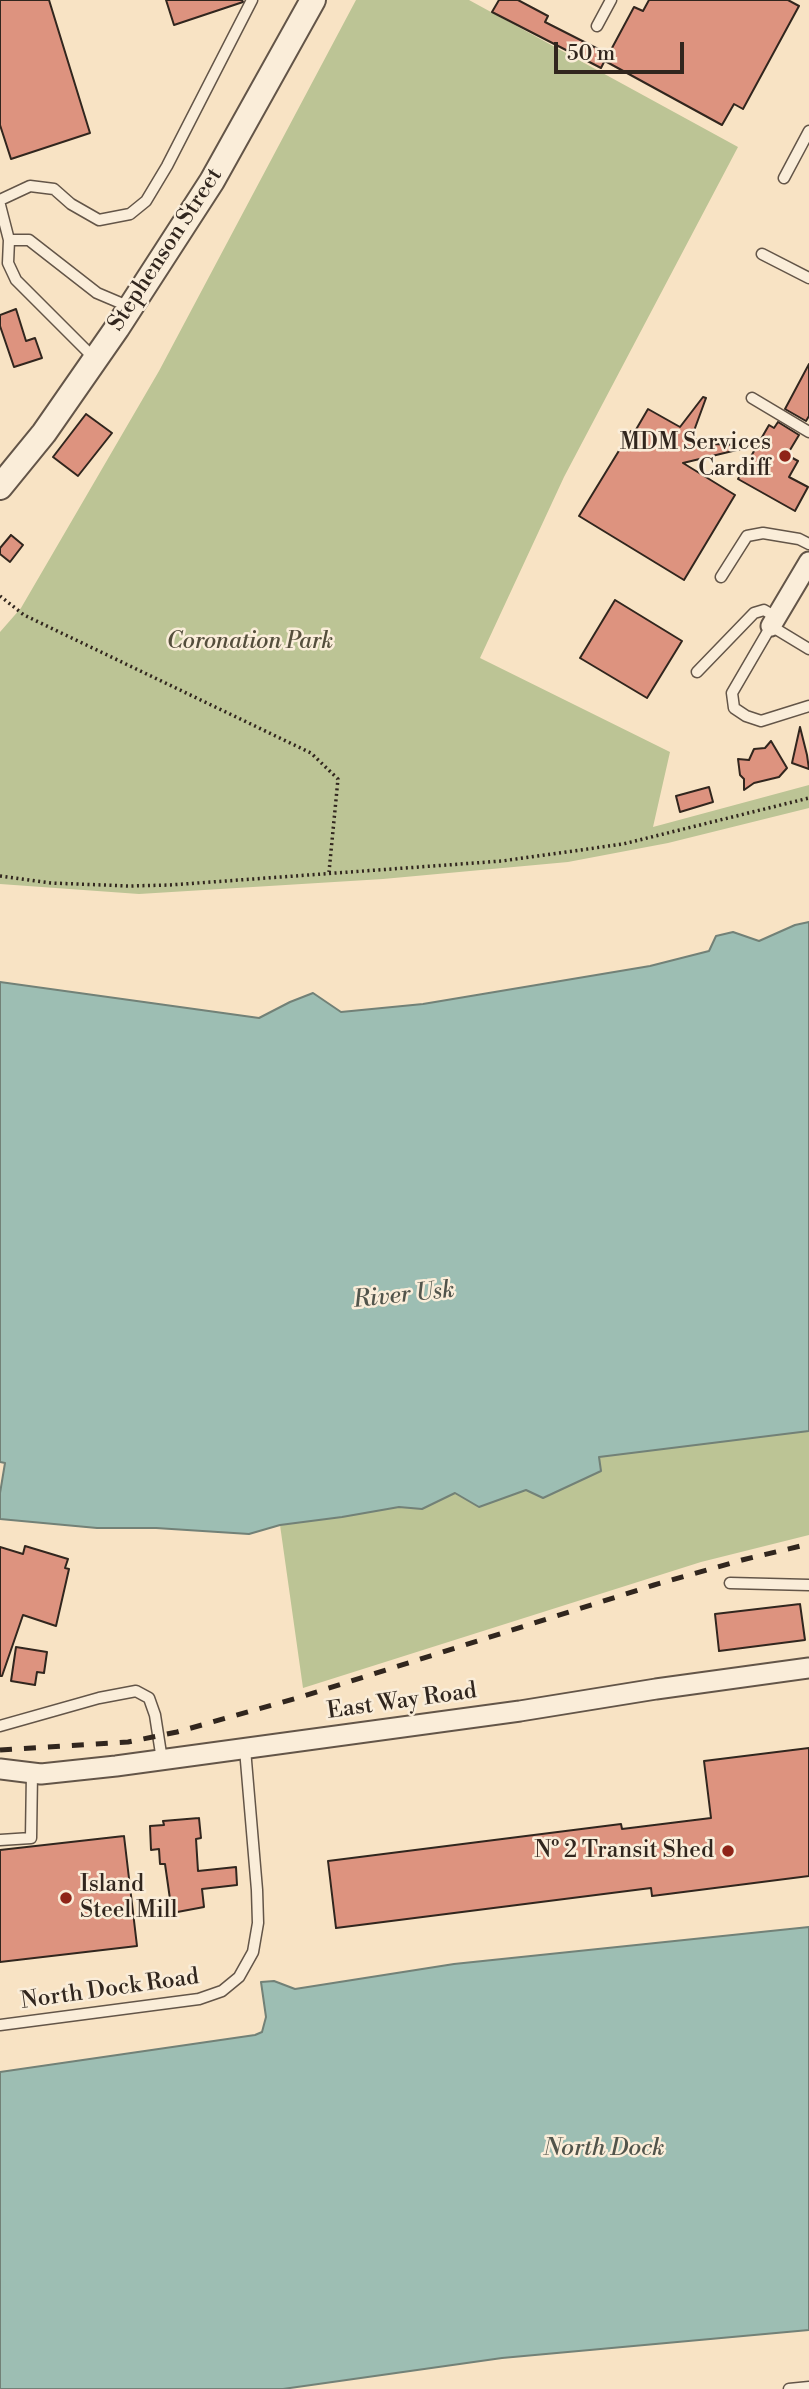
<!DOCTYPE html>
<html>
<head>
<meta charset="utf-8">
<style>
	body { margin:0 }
	#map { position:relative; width:809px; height:2389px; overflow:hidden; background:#f8e3c4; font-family:"Libre Bodoni",serif }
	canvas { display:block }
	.scale { position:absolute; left:554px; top:42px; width:130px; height:32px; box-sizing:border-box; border:4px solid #31261e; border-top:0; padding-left:9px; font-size:21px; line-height:24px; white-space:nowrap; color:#31261e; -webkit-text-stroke:5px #faedd9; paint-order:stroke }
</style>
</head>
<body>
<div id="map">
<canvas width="809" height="2389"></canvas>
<div class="scale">50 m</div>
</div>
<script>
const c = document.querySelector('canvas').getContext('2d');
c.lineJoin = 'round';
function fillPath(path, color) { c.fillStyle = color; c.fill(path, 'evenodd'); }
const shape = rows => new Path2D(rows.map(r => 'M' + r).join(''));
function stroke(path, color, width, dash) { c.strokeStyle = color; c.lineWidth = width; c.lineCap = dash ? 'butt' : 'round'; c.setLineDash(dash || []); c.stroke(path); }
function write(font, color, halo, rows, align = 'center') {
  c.font = font + ' "Libre Bodoni",serif'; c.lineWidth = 5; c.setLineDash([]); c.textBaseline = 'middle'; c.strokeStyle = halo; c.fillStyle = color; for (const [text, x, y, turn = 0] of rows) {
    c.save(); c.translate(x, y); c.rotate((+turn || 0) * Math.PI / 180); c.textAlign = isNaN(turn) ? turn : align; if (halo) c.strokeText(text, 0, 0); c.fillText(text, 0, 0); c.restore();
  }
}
const green = shape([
	[356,0,469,0,738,147,564,477,480,658,670,752,653,827,809,785,809,808,668,843,568,862,383,879,139,894,0,884,0,632,21,608,159,371],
	[809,1431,809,1535,701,1562,303,1688,280,1525,342,1517,399,1507,422,1509,455,1493,479,1507,526,1490,598,1457]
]);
const water = shape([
	[809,922,809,1431,599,1457,601,1471,543,1498,526,1490,479,1507,455,1493,422,1509,399,1507,342,1517,280,1525,249,1534,156,1528,97,1528,0,1519,0,1493,5,1463,0,1462,0,982,259,1018,290,1002,313,993,341,1012,423,1004,650,966,709,951,716,936,733,932,759,941,795,925,809,922],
	[809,1927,809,2330,502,2358,283,2389,0,2389,0,2072,255,2035,262,2032,266,2017,261,1982,274,1981,295,1989,454,1964,809,1927]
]);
const building = shape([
	[0,0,49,0,90,133,11,159,0,125,0,0],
	[166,0,242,0,243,2,174,25,166,0],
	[499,0,518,0,548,16,545,22,608,54,601,68,492,12,499,0],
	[649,0,788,0,799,6,743,109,734,104,722,125,605,61,634,7,643,11,649,0],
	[16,309,26,341,35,338,42,358,14,367,0,326,0,315,16,309],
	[809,364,809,416,806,421,785,409,809,364],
	[703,397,706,398,691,439,707,440,711,444,741,445,741,449,683,463,735,495,684,580,579,516,631,431,634,433,648,409,680,427,703,397],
	[86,414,112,433,78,476,53,457,86,414],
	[778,422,799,435,787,455,798,461,789,477,808,487,795,511,738,479,769,425,774,428,778,422],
	[11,535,23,545,10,562,0,554,0,548,11,535],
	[615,600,682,641,647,698,580,658,615,600],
	[800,727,807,755,809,769,792,763,800,727],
	[771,741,787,768,779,777,754,783,744,790,744,779,740,775,738,759,749,760,754,749,765,748,771,741],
	[709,787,713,802,680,812,676,796,709,787],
	[25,1546,68,1559,65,1568,69,1569,56,1626,23,1615,2,1676,0,1676,0,1547,23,1554,25,1546],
	[800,1604,805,1640,719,1651,715,1614,800,1604],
	[16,1647,47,1652,44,1673,37,1672,35,1685,11,1681,16,1647],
	[809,1748,809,1876,652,1896,651,1888,336,1928,328,1861,621,1824,622,1829,711,1818,704,1761,809,1748],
	[199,1818,201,1838,196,1839,198,1871,236,1867,237,1885,202,1889,204,1907,172,1913,165,1864,160,1864,159,1849,151,1850,150,1826,164,1825,163,1821,199,1818],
	[124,1836,137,1946,0,1962,0,1850,124,1836]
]);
const path = shape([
	[0,596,24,615,311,753,338,779,329,872],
	[0,876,51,883,129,886,170,885,502,861,623,844,809,798]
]);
const service = shape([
	[597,26,611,0],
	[784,178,809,131],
	[0,200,30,186,54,189,71,204,99,220,130,214,146,201,167,166,252,0],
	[0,205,9,240],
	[762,254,809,278],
	[95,359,16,280,8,263,9,240,29,240,97,293,130,307],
	[752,398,809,432],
	[721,577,747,536,763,533,799,539,809,544],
	[809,649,771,626,732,693,734,708,746,716,761,721,809,706],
	[697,672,754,613,764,610,776,617],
	[730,1583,809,1585],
	[0,1726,99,1698,136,1691,149,1698,155,1715,162,1760],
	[0,1840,31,1838,32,1773],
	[0,2025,199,1999,222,1991,239,1977,253,1952,258,1923,257,1890,245,1749],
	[789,2389,809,2387]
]);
const minor = shape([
	[771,626,809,562],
	[0,1769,41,1774,116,1766,520,1711,656,1689,809,1668]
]);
const tertiary = shape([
	[0,487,44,433,117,328,212,181,313,0]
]);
const rail = shape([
	[0,1750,128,1742,177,1732,304,1696,654,1585,742,1560,809,1544]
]);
const markers = [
	[785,456,7,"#8f2418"],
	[728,1851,7,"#8f2418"],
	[66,1898,7,"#8f2418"]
];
const streetNames = [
	["Stephenson Street",166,250,-57],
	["East Way Road",402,1702,-8],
	["North Dock Road",110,1990,-8]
];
const poiNames = [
	["MDM Services",771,443],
	["Cardiff",771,469],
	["№ 2 Transit Shed",714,1851],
	["Island",80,1885,"left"],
	["Steel Mill",80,1911,"left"]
];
const parkNames = [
	["Coronation Park",250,642]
];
const waterNames = [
	["River Usk",404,1296,-6],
	["North Dock",604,2149]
];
fillPath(green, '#bcc495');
fillPath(water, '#9dbeb3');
stroke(water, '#728177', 2);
fillPath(building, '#dd937f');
stroke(building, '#31261e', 2);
stroke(service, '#635548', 13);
stroke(minor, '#635548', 23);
stroke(tertiary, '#635548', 28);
stroke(path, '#31261e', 3.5, [2, 3.5]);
stroke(service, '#faedd9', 10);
stroke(minor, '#faedd9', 19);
stroke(tertiary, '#faedd9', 24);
stroke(rail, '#31261e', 5, [12, 12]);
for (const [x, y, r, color] of markers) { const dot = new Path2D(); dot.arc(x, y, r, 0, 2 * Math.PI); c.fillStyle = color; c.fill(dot); stroke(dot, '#faedd9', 2.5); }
write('23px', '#31261e', '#faedd9', streetNames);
write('23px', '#31261e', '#faedd9', poiNames, 'right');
write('italic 23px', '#544e3c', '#faedd9', parkNames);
write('italic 24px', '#51544b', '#faedd9', waterNames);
</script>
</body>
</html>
